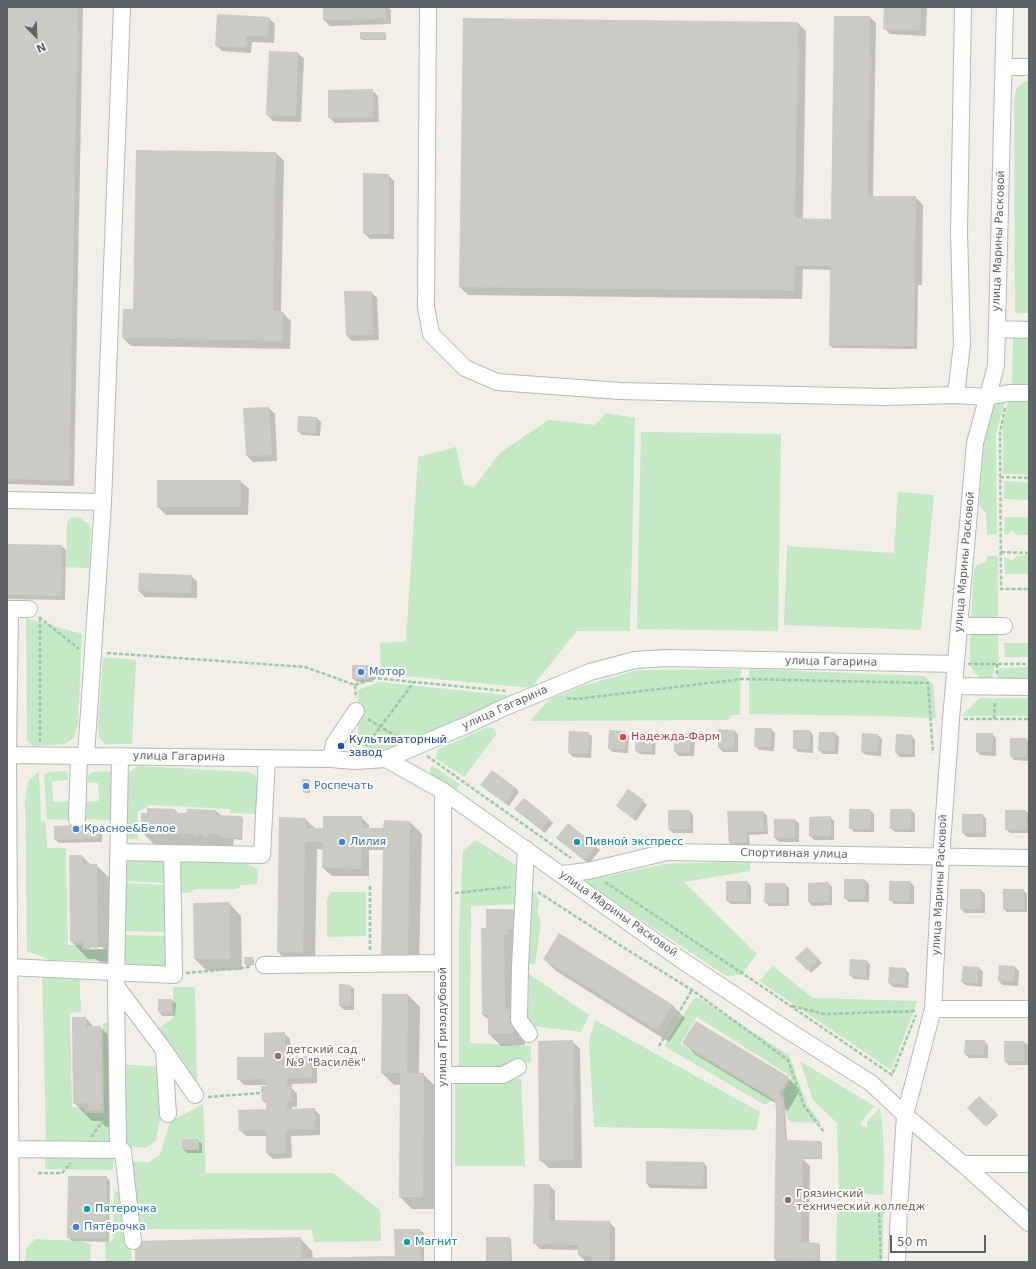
<!DOCTYPE html>
<html>
<head>
<meta charset="utf-8">
<style>
	body { margin:0 }
	#map { position:relative; width:1036px; height:1269px; overflow:hidden; background:#f1efe8; font-family:"DejaVu Sans",sans-serif }
	canvas { display:block }
	.frame { position:absolute; inset:0; border:8px solid #5f6368; pointer-events:none }
	.north { position:absolute; left:16px; top:16px; width:40px; height:40px; -webkit-text-stroke:3px #fff; paint-order:stroke; rotate:156deg; font-size:11px; font-weight:700; line-height:16px; text-align:center; color:#5f6368 }
	.north::after { content:''; display:block; margin:auto; width:14px; height:18px; background:#5f6368; clip-path:polygon(50% 0,100% 100%,50% 72%,0 100%) }
	.scale { position:absolute; left:890px; top:1235px; width:96px; height:18px; box-sizing:border-box; border:2px solid #5f6368; border-top:0; padding-left:5px; font-size:12px; line-height:14px; white-space:nowrap; color:#5f6368; -webkit-text-stroke:3px #fff; paint-order:stroke }
</style>
</head>
<body>
<div id="map">
<canvas width="1036" height="1269"></canvas>
<div class="frame"></div>
<div class="north">N</div>
<div class="scale">50 m</div>
</div>
<script>
const c = document.querySelector('canvas').getContext('2d');
c.lineJoin = 'round';
function fillPath(path, color) { c.fillStyle = color; c.fill(path, 'evenodd'); }
const shape = rows => new Path2D(rows.map(r => 'M' + r).join(''));
function stroke(path, color, width, dash) { c.strokeStyle = color; c.lineWidth = width; c.lineCap = dash ? 'butt' : 'round'; c.setLineDash(dash || []); c.stroke(path); }
function write(font, color, halo, rows, align = 'center') {
  c.font = font + ' "DejaVu Sans",sans-serif'; c.lineWidth = 4; c.setLineDash([]); c.textBaseline = 'middle'; c.strokeStyle = halo; c.fillStyle = color; for (const [text, x, y, turn = 0] of rows) {
    c.save(); c.translate(x, y); c.rotate((+turn || 0) * Math.PI / 180); c.textAlign = isNaN(turn) ? turn : align; if (halo) c.strokeText(text, 0, 0); c.fillText(text, 0, 0); c.restore();
  }
}
const green = shape([
	[1026,81,1029,81,1029,306,1028,313,1015,313,1014,102,1016,89],
	[1014,337,1029,337,1029,385,1012,385,1013,340],
	[1005,401,996,434,997,534,987,534,986,512,982,510,979,503,984,440,994,406,999,402],
	[1008,402,1029,402,1029,475,1003,474,1003,425],
	[606,413,635,418,630,631,577,631,531,688,381,674,380,643,406,641,418,457,456,447,464,485,474,487,500,453,548,420,595,425],
	[641,432,781,434,778,631,637,629],
	[1004,481,1027,482,1029,483,1029,500,1004,499],
	[898,492,934,495,921,630,784,625,787,546,894,553],
	[72,517,80,518,88,523,91,528,89,568,66,567,67,525,68,520],
	[1005,517,1029,517,1029,535,1017,535,1012,530,1007,535,1004,534],
	[1029,555,1029,574,1005,574,1004,556,1012,561,1017,556],
	[987,556,998,556,998,622,975,621,971,617,974,571,976,566,987,561],
	[26,618,82,634,78,724,74,738,65,744,33,746,27,740],
	[998,631,999,661,994,667,992,681,981,678,975,673,970,666,970,637,972,632],
	[1004,643,1029,643,1029,657,1005,657],
	[103,657,136,660,132,744,105,744,99,737,98,724],
	[1029,667,1029,680,997,680,999,668],
	[741,669,740,715,732,715,728,720,530,721,550,699,582,686,638,670],
	[749,669,925,676,933,685,936,718,877,716,749,714],
	[379,682,518,696,395,749,376,751,358,744,358,690],
	[980,698,1029,698,1029,716,961,716],
	[488,727,495,729,496,735,464,777,436,759,437,750],
	[432,765,460,784,453,793,430,776,430,769],
	[139,766,249,772,256,776,258,782,257,814,230,813,230,809,150,805,138,812,138,839,125,839,127,780,130,771],
	[67,771,68,780,52,781,53,802,71,801,71,820,47,819,44,775,48,772],
	[110,771,114,778,113,820,79,819,79,802,99,801,98,783,87,782,89,774,94,772],
	[39,772,41,820,46,823,47,848,66,848,68,945,81,945,82,950,107,950,108,961,50,960,27,951,25,796,29,780],
	[476,840,519,867,517,904,471,906,470,1043,531,1046,531,1062,512,1063,505,1069,459,1068,459,929,463,851],
	[184,860,244,862,258,869,257,884,242,885,237,889,194,889,190,893,175,893,176,867],
	[129,861,165,861,166,883,123,881,123,869],
	[750,861,750,871,684,882,757,954,741,975,726,976,584,881,665,864],
	[125,883,166,885,165,932,126,931],
	[331,892,366,892,366,936,327,937,327,899],
	[533,892,536,893,539,901,537,913,541,921,535,965,526,963,526,913],
	[125,935,166,936,167,960,161,971,125,970],
	[773,966,813,998,917,1001,913,1014,891,1070,759,981],
	[79,971,81,1012,70,1013,72,1107,84,1108,85,1113,104,1113,103,1023,113,1023,114,1143,46,1142,42,972],
	[529,974,589,1015,581,1032,534,1026,528,1017],
	[173,987,195,987,197,1084,158,1029,174,1017],
	[697,997,789,1055,807,1105,821,1123,791,1122,787,1118,783,1092,792,1077,697,1017,680,1044,773,1100,765,1105,664,1046,693,999],
	[595,1020,760,1112,756,1130,594,1127,589,1041],
	[800,1061,874,1106,860,1124,867,1128,867,1122,880,1108,883,1131,884,1158,883,1195,839,1193,837,1123,813,1100],
	[121,1064,158,1067,162,1110,156,1141,145,1148,126,1146],
	[521,1079,525,1166,455,1166,455,1081],
	[203,1104,206,1173,333,1173,380,1210,381,1241,314,1242,312,1230,141,1229,129,1161,149,1162,160,1155,170,1122],
	[45,1155,114,1156,113,1170,45,1169],
	[114,1191,122,1193,130,1236,132,1262,106,1262,105,1243,113,1240],
	[841,1209,884,1210,882,1262,836,1262,837,1216,839,1210],
	[35,1239,78,1241,91,1244,90,1262,25,1262,26,1249]
]);
const shadow = shape([
	[7,7,83,7,74,486,7,484],
	[324,7,388,7,391,10,391,24,330,26,324,20],
	[885,7,927,7,926,36,890,34,884,28],
	[870,17,876,23,873,197,915,197,923,205,922,285,918,285,917,349,833,348,830,345,830,270,803,269,802,299,468,295,460,287,798,23,806,31,803,219,832,220],
	[269,18,275,24,274,43,252,42,251,53,222,51,216,45],
	[384,33,386,34,386,40,363,40,361,39],
	[298,53,304,59,301,122,273,121,267,115],
	[372,90,378,96,379,122,335,123,329,117],
	[276,153,284,161,281,313,283,313,291,321,290,349,131,346,123,338,134,310],
	[388,175,394,181,394,239,370,239,364,233],
	[345,292,371,292,377,298,379,340,352,341,346,335],
	[269,408,275,414,277,461,253,462,247,456],
	[317,418,321,422,320,436,302,435,298,431],
	[240,481,249,489,248,515,166,515,158,507],
	[7,545,62,546,66,550,65,600,7,599],
	[191,576,197,581,197,598,145,597,139,591],
	[353,666,369,666,373,670,373,682,357,682,353,679],
	[756,729,771,729,775,733,774,751,759,750,755,746],
	[610,731,625,732,629,736,628,753,613,752,609,749],
	[735,731,738,735,738,752,723,752,719,748],
	[810,731,813,735,813,753,798,752,794,748],
	[588,733,592,736,591,758,573,757,569,753],
	[835,733,839,737,838,754,823,754,819,750],
	[652,734,656,737,655,755,640,754,636,751],
	[992,734,996,738,996,756,980,755,977,751],
	[691,735,695,739,694,756,679,756,675,752],
	[878,735,882,739,881,756,866,755,862,752],
	[897,736,912,736,915,740,915,757,900,757,896,753],
	[1026,739,1029,742,1029,761,1014,760,1011,756],
	[309,780,310,782,310,793,305,793,304,791],
	[516,788,519,792,509,806,485,789],
	[628,790,647,805,636,821,617,806],
	[175,810,179,814,187,814,188,810,216,811,222,816,241,817,243,818,242,840,234,839,233,846,223,846,218,849,215,846,211,846,209,849,204,845,182,845,177,848,174,845,170,845,168,847,164,844,154,844,142,832],
	[870,810,874,814,874,832,854,832,850,828],
	[911,810,915,814,915,832,895,832,891,828],
	[689,811,693,814,693,833,673,833,669,829],
	[1026,811,1029,814,1029,833,1010,833,1006,829],
	[763,812,767,815,768,834,749,835,750,847,734,847,730,843],
	[520,813,549,819,553,823,545,833],
	[963,815,983,815,986,819,986,837,967,837,963,833],
	[361,817,369,825,369,829,384,831,410,822,422,834,419,967,394,966,382,954,384,850,369,850,369,876,332,876,323,868,324,850,317,849,315,964,290,964,278,952,305,819,316,829,324,829],
	[830,817,834,821,834,840,814,840,810,836],
	[795,820,799,823,799,842,779,842,775,838],
	[98,825,102,829,102,842,59,843,55,839],
	[557,838,596,847,600,850,589,864],
	[82,856,91,865,96,865,114,882,115,965,103,965,96,959,88,959,71,941],
	[88,947,103,947,103,949,90,949],
	[845,880,865,880,869,884,869,902,849,902,845,898],
	[747,882,751,886,751,904,731,904,727,901],
	[910,882,914,886,914,904,894,904,890,900],
	[828,883,832,887,832,905,812,906,809,902],
	[785,884,789,888,789,906,769,906,765,902],
	[981,890,985,894,985,913,965,913,961,909],
	[1023,890,1027,894,1027,912,1007,912,1004,909],
	[229,903,241,916,242,970,207,971,195,959],
	[512,910,525,922,525,1045,501,1046,489,1034,489,1020,483,1015,487,929],
	[559,934,673,1006,685,1018,669,1042,556,971,544,959],
	[807,948,822,963,811,973,797,958],
	[252,958,254,960,254,965,247,966,245,964],
	[867,961,870,965,869,980,854,979,850,975],
	[1015,967,1019,971,1018,986,1002,985,999,981],
	[979,968,983,972,982,987,966,985,962,982],
	[905,969,909,973,908,988,893,987,889,983],
	[340,985,350,986,354,989,354,1010,344,1010,340,1006],
	[408,995,420,1007,419,1074,423,1074,436,1087,435,1209,412,1209,400,1197,401,1085,394,1085,382,1073],
	[172,1000,176,1004,175,1016,162,1016,159,1012],
	[86,1018,94,1027,100,1027,118,1044,119,1127,106,1127,100,1121,92,1121,74,1103],
	[284,1033,290,1039,291,1058,311,1057,317,1063,317,1083,292,1084,292,1089,297,1093,297,1107,292,1107,292,1110,314,1109,320,1115,320,1135,291,1136,292,1158,273,1159,267,1153,267,1136,246,1136,240,1130,267,1110,267,1105,263,1100,267,1085,244,1085,238,1079,265,1058],
	[572,1041,580,1049,582,1168,549,1168,540,1160],
	[984,1041,988,1045,988,1058,969,1058,965,1054],
	[1024,1042,1028,1045,1028,1065,1009,1065,1005,1061],
	[683,1043,788,1078,800,1090,788,1111,785,1109,787,1141,821,1142,822,1143,822,1159,803,1159,810,1166,809,1243,819,1244,820,1245,820,1261,776,1261,775,1259,777,1104,696,1055],
	[979,1097,998,1115,987,1126,968,1108],
	[198,1140,202,1144,202,1153,187,1153,183,1149],
	[647,1162,704,1163,707,1167,707,1189,650,1188,647,1184],
	[106,1177,110,1181,109,1242,72,1241,68,1237],
	[549,1185,555,1191,555,1221,609,1222,615,1228,615,1262,585,1261,579,1255,579,1250,540,1249,534,1243],
	[420,1230,424,1233,424,1262,136,1262,300,1238,312,1251,313,1258,396,1256],
	[510,1238,511,1240,512,1262,487,1262]
]);
const building = shape([
	[7,7,78,7,69,480,7,479],
	[323,7,385,7,386,19,323,20],
	[884,7,921,7,920,30,883,29],
	[217,14,269,17,268,37,246,36,246,47,215,46],
	[834,16,870,16,868,196,916,196,914,346,829,345,830,266,795,266,794,291,459,287,463,18,798,22,795,218,831,219],
	[360,32,385,32,385,39,360,39],
	[269,51,298,52,296,116,266,115],
	[373,89,373,117,328,118,328,90],
	[136,150,276,152,273,311,283,312,283,341,122,338,123,309,133,309],
	[363,173,389,174,389,234,363,234],
	[344,291,372,291,373,335,346,335],
	[269,407,272,455,246,456,243,408],
	[298,416,317,417,316,433,297,432],
	[157,480,241,480,241,507,157,507],
	[7,544,62,545,61,596,7,595],
	[139,573,192,575,191,593,138,591],
	[352,665,369,665,369,679,352,679],
	[755,728,771,728,771,747,754,747],
	[718,729,735,730,734,749,718,748],
	[609,730,625,731,625,749,608,749],
	[793,730,810,730,809,749,793,749],
	[569,731,589,732,588,754,568,753],
	[636,732,652,733,652,752,635,751],
	[819,732,835,732,835,751,818,751],
	[674,733,691,734,690,753,674,752],
	[862,733,878,734,878,752,861,752],
	[976,733,993,733,992,752,976,752],
	[896,734,912,735,912,754,895,753],
	[1010,738,1027,738,1026,757,1010,757],
	[492,770,516,788,505,803,480,785],
	[302,779,309,779,309,792,303,792],
	[628,789,644,800,632,818,616,806],
	[524,798,550,819,541,830,514,809],
	[147,808,175,809,175,813,186,813,187,809,216,810,216,815,242,816,241,838,221,838,221,835,210,834,205,838,203,835,198,834,196,837,191,834,170,833,164,836,162,833,158,833,156,836,151,832,141,832,141,813,147,813],
	[849,809,870,809,871,829,849,829],
	[890,809,911,809,911,829,890,829],
	[668,810,690,810,690,829,668,829],
	[1005,810,1026,810,1026,830,1005,830],
	[727,811,763,811,764,831,746,832,747,843,729,843],
	[962,814,983,814,983,833,962,833],
	[323,816,362,816,362,828,383,828,384,820,410,821,408,955,381,955,383,842,362,842,361,869,322,868,323,842,305,842,303,953,277,952,279,817,306,818,306,828,323,828],
	[831,816,831,836,809,836,809,817],
	[774,819,795,819,795,838,774,838],
	[568,823,597,846,585,861,556,838],
	[99,824,99,838,54,840,54,826],
	[69,855,82,855,83,864,97,864,98,948,84,948,84,941,70,942],
	[844,879,865,879,865,899,844,899],
	[726,881,747,881,748,901,726,901],
	[889,881,910,881,910,901,889,901],
	[829,882,829,902,808,902,808,883],
	[765,883,786,883,786,903,764,903],
	[960,889,981,889,981,909,960,909],
	[1003,889,1024,889,1024,909,1003,909],
	[230,902,230,959,194,959,193,903],
	[486,909,513,909,513,930,508,930,508,935,504,935,505,1009,509,1009,509,1013,513,1013,513,1034,488,1034,488,1015,482,1015,481,928,486,928],
	[559,933,673,1005,657,1030,543,959],
	[807,947,819,959,807,970,795,958],
	[244,957,253,957,253,964,244,964],
	[850,959,867,960,866,977,849,976],
	[999,965,1015,966,1014,982,998,981],
	[963,966,979,967,978,983,961,982],
	[889,967,906,968,905,985,888,983],
	[339,984,351,985,351,1006,339,1006],
	[382,994,408,994,407,1073,424,1073,423,1197,399,1197,400,1073,381,1073],
	[158,999,172,999,172,1013,158,1012],
	[72,1017,86,1017,86,1026,101,1026,102,1110,88,1110,88,1103,73,1104],
	[696,1021,789,1077,779,1093,783,1103,785,1140,821,1141,821,1158,803,1157,801,1242,819,1243,819,1260,774,1259,776,1110,775,1100,682,1043],
	[285,1032,285,1057,311,1056,312,1078,287,1078,287,1086,291,1086,292,1101,287,1101,287,1109,315,1108,315,1129,286,1130,286,1153,266,1153,266,1130,239,1131,238,1110,266,1109,266,1101,262,1101,261,1086,266,1086,266,1079,237,1080,237,1057,264,1057,264,1033],
	[573,1040,574,1160,539,1161,538,1041],
	[965,1040,985,1040,984,1055,964,1054],
	[1004,1041,1024,1041,1024,1061,1004,1061],
	[979,1096,997,1113,985,1126,967,1108],
	[182,1139,199,1139,199,1150,182,1150],
	[646,1161,704,1162,703,1186,646,1184],
	[68,1176,107,1176,106,1238,67,1238],
	[534,1184,550,1184,549,1220,610,1221,609,1262,591,1262,591,1256,578,1255,578,1245,533,1244],
	[394,1229,420,1229,421,1262,135,1262,135,1241,301,1237,301,1258,395,1256],
	[486,1237,510,1237,510,1262,486,1262]
]);
const path = shape([
	[1005,408,1000,433,1001,589,1029,589],
	[1000,477,1029,478],
	[1001,552,1029,553],
	[39,617,79,649],
	[107,653,305,667,355,685,356,698],
	[968,664,1029,664],
	[997,674,997,664],
	[355,685,375,678,413,682],
	[567,698,577,699,742,679,928,683,933,753],
	[368,719,399,738],
	[964,719,1029,719],
	[994,719,995,701],
	[40,742,40,618],
	[366,746,414,682,506,691],
	[427,756,571,858],
	[605,882,745,975,892,1075,916,1015],
	[370,886,370,950],
	[538,892,626,949,692,990,788,1060,804,1106,824,1132],
	[455,893,510,887],
	[186,973,251,967],
	[792,1006,825,1014,917,1011],
	[659,1046,692,990],
	[208,1097,260,1093],
	[91,1137,104,1120],
	[38,1173,62,1173,71,1163],
	[830,1206,879,1208,881,1262]
]);
const minor = shape([
	[428,7,426,307,431,334,465,368,497,382,620,391,885,397,956,395],
	[963,7,959,232,962,344,956,395,987,397,1009,393,1029,393],
	[1004,67,1029,67],
	[997,329,1029,330],
	[7,500,103,502],
	[7,609,10,609,8,755,11,1262],
	[10,609,29,609],
	[959,626,1004,626],
	[954,686,1029,687],
	[7,755,331,759,355,761,386,759,467,725,503,708,590,672,635,660,666,658,956,664],
	[86,756,103,502,122,7],
	[120,756,116,986,164,1050,195,1095],
	[331,759,334,744,356,711],
	[386,759,443,791,680,959,781,1026,871,1083,905,1115,963,1164,1029,1223],
	[77,819,79,756],
	[526,849,520,967,519,1020,529,1034],
	[119,852,262,855,267,758],
	[562,874,588,871,667,852,1029,858],
	[264,965,443,963],
	[9,967,174,975,172,853],
	[933,1009,1029,1009],
	[164,1050,168,1114],
	[443,1075,503,1075,518,1067],
	[11,1149,118,1150,116,986],
	[123,1151,133,1241],
	[963,1164,1029,1164],
	[443,1262,443,791],
	[897,1262,899,1208,905,1115,933,1009,941,858,951,719,975,443,996,366,1005,7]
]);
const markers = [
	[361,672,4,"#3f7fe0"],
	[623,737,4,"#e0444e"],
	[341,746,4,"#1a4fb4"],
	[306,786,4,"#3f7fe0"],
	[76,829,4,"#3f7fe0"],
	[342,842,4,"#3f7fe0"],
	[577,842,4,"#0f9aa8"],
	[278,1056,4,"#8d6e63"],
	[788,1200,4,"#8d6e63"],
	[87,1209,4,"#0f9aa8"],
	[76,1227,4,"#3f7fe0"],
	[407,1242,4,"#0f9aa8"]
];
const streetNames = [
	["улица Марины Расковой",999,241,-88],
	["улица Марины Расковой",965,562,-85],
	["улица Гагарина",831,662,1],
	["улица Гагарина",505,708,-24],
	["улица Гагарина",179,757,1],
	["Спортивная улица",794,854,1],
	["улица Марины Расковой",940,885,-87],
	["улица Марины Расковой",618,914,35],
	["улица Гризодубовой",443,1027,-90]
];
const shopNames = [
	["Мотор",369,672],
	["Роспечать",314,786],
	["Красное&Белое",84,829],
	["Лилия",350,842],
	["Пятёрочка",84,1227]
];
const healthNames = [
	["Надежда-Фарм",631,737]
];
const transitNames = [
	["Культиваторный",349,740],
	["завод",349,753]
];
const cultureNames = [
	["Пивной экспресс",585,842],
	["Пятерочка",95,1209],
	["Магнит",415,1242]
];
const educationNames = [
	["детский сад",286,1050],
	["№9 \"Василёк\"",286,1063],
	["Грязинский",796,1194],
	["технический колледж",796,1207]
];
fillPath(green, '#c5e8c5');
fillPath(shadow, '#0003');
fillPath(building, '#cccac5');
stroke(minor, '#b5b8bc', 18);
stroke(path, '#9cc7a9', 2.5, [4, 2]);
stroke(minor, '#fff', 16);
for (const [x, y, r, color] of markers) { const dot = new Path2D(); dot.arc(x, y, r, 0, 2 * Math.PI); c.fillStyle = color; c.fill(dot); stroke(dot, '#fff', 1.5); }
write('11px', '#5f6368', '#fff', streetNames);
write('11px', '#366cbe', '#fff', shopNames, 'left');
write('11px', '#be3a42', '#fff', healthNames, 'left');
write('11px', '#164399', '#fff', transitNames, 'left');
write('11px', '#0d838f', '#fff', cultureNames, 'left');
write('11px', '#785e54', '#fff', educationNames, 'left');
</script>
</body>
</html>
